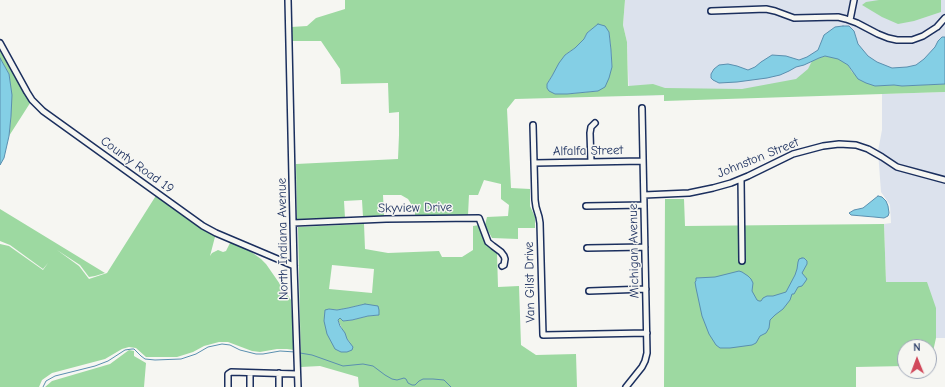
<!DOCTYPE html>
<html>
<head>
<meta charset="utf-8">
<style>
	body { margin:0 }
	#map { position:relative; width:945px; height:387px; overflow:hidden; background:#f6f6f2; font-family:"Comic Neue",sans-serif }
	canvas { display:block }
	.north { position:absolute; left:897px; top:339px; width:40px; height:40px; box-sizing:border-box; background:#f6f6f2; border:1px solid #9ea6b7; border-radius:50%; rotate:359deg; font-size:11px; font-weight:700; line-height:16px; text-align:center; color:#1b2f5e }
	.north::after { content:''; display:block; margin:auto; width:14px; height:18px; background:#d1495b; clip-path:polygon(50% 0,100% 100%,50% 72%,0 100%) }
</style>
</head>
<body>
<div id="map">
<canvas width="945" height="387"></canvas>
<div class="north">N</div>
</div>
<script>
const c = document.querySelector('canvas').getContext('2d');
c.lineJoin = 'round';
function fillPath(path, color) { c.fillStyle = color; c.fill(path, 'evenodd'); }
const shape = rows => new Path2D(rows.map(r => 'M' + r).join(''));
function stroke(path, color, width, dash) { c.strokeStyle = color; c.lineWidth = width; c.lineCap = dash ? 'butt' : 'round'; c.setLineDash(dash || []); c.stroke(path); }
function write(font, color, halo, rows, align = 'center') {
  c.font = font + ' "Comic Neue",sans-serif'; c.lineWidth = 3; c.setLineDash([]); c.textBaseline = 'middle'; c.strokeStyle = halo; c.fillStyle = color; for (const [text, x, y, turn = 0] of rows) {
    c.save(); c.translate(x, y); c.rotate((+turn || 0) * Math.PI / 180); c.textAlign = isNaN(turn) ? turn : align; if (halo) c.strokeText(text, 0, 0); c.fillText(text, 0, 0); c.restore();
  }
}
const built = shape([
	[625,0,945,0,945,88,629,96,627,42,623,25],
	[945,92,945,338,936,338,936,308,886,282,884,224,891,223,890,205,881,192,878,151,882,130,882,94]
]);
const green = shape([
	[345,0,625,0,623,25,627,42,628,86,653,84,665,88,742,89,796,79,808,69,812,61,819,58,825,56,838,58,848,65,852,72,875,86,894,85,902,86,945,84,945,92,664,101,664,95,515,99,507,109,511,188,530,189,530,206,535,217,535,228,518,228,518,239,492,238,485,225,487,217,508,216,509,205,501,199,501,184,484,180,478,195,469,195,468,215,415,216,415,210,408,199,401,195,383,195,384,216,363,217,362,200,344,201,345,218,297,219,296,164,398,159,399,135,399,112,389,113,388,83,341,84,340,69,321,41,292,41,291,27,307,26,316,18,345,9],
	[598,25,609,32,611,50,612,67,598,91,567,94,555,94,547,84,565,55,575,48,584,39,587,33],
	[879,0,941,0,941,12,914,21,898,24,882,17,862,5,866,2],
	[0,43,32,100,9,136,11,116,9,74,0,58],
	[157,194,216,233,210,256,212,253,218,250,223,252,226,251,230,243,232,243,250,251,261,259,266,264,291,300,294,350,287,349,277,349,260,352,252,351,228,342,219,342,204,346,193,352,177,357,146,357,136,348,129,347,122,349,105,359,52,373,42,380,39,387,0,387,0,244,9,246,43,270,48,263,43,269,10,245,0,241,0,209,105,273,95,276,89,277,80,265,57,250,79,266,89,279,107,273],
	[665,199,684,199,685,226,884,224,886,282,927,282,936,308,936,338,930,365,929,365,929,347,905,347,905,366,856,367,856,387,664,387],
	[364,224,365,249,388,253,439,251,442,257,462,257,473,250,473,226,480,225,485,242,497,253,498,287,519,286,521,345,536,355,576,354,577,387,359,387,358,377,320,366,301,367,298,227],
	[332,265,374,269,372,293,329,289],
	[365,304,378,315,368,316,352,320,343,321,340,318,338,320,347,339,351,343,324,321,328,309,337,310,348,308],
	[129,350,134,351,134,356,146,363,144,387,45,387,52,381,110,364]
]);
const water = shape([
	[598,24,605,26,609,32,611,50,612,67,609,78,605,87,598,91,567,94,555,94,549,91,547,88,547,84,552,76,559,63,565,55,575,48,584,39,587,33,598,24],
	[843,26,849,26,854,31,858,44,868,56,877,62,892,68,907,67,916,65,924,59,935,47,938,41,942,37,945,37,945,84,902,86,894,85,875,86,866,83,858,79,848,65,838,59,825,56,819,58,804,65,796,67,789,71,780,75,767,78,737,82,719,83,713,80,711,78,711,74,714,69,719,65,728,64,737,66,748,70,755,67,761,62,772,55,786,56,799,60,807,57,818,50,824,35,835,27,843,26],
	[0,58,9,74,12,95,11,116,9,136,4,158,0,165,0,58],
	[878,196,882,197,886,201,888,206,889,213,888,216,884,218,874,217,851,215,849,213,854,210,863,208,878,196],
	[802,258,804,258,807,261,807,264,802,273,807,279,805,282,802,286,798,287,794,294,792,294,790,300,783,309,775,315,770,320,769,328,766,333,760,336,756,343,752,345,730,348,720,348,716,345,709,334,702,316,696,288,695,282,696,281,696,278,715,277,739,271,742,272,748,276,751,279,753,283,752,291,757,300,759,301,761,301,763,298,767,296,773,296,786,292,795,275,797,269,798,262,799,259,802,258],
	[365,304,378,306,379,310,379,315,368,316,352,320,343,321,340,318,338,320,340,326,345,333,347,339,353,347,352,350,347,352,341,352,335,349,327,334,324,321,325,310,329,309,337,310,348,308,365,304]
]);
const stream = shape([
	[300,353,312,355,343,366,363,364,373,366,385,375,392,379,397,380,404,378,406,379,408,383,412,385,415,385,419,381,423,379,433,379,444,380,451,387],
	[43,387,46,381,55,376,95,366,108,361,125,350,132,349,134,349,141,356,145,359,155,360,181,359,196,354,208,347,222,344,230,345,240,350,256,354,263,354,280,351,295,352]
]);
const minor = shape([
	[288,0,294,266,298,387],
	[711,11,766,9,775,11,794,18,838,17,846,19,857,23,878,34,888,38,897,40,912,40,923,36,937,27,945,18],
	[850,20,854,0],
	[0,43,27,92,32,100,43,111,203,226,216,233,294,266],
	[533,125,535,200,536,207,539,217,540,223,543,335,647,333],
	[591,162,590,133,591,127,595,123],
	[534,163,643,161],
	[741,179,742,261],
	[644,195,689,193,713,188,731,183,748,176,793,154,823,146,839,144,856,145,868,149,882,157,897,167,945,180],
	[586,206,644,205],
	[293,223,386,219,479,218,488,242,493,246,501,252,504,256,505,259,504,265,502,266],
	[587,248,645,247],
	[589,291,646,289],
	[250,373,250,387],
	[279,373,279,387],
	[228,387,228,374,231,372,297,374],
	[626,387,642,367,645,361,647,353,642,108]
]);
const streetNames = [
	["Alfalfa Street",588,151,-1],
	["Johnston Street",758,158,-22],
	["County Road 19",137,165,36],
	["Skyview Drive",415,208,-1],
	["North Indiana Avenue",283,239,-91],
	["Michigan Avenue",634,251,-91],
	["Van Gilst Drive",530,282,-91]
];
fillPath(built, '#dce2ed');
fillPath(green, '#9dd9a1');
fillPath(water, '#84cfe5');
stroke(water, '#5a8faf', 1);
stroke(stream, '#5a8faf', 1);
stroke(minor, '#1b2f5e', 8);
stroke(minor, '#f6f6f2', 5);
write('13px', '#1b2f5e', '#f6f6f2', streetNames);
</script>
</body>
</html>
